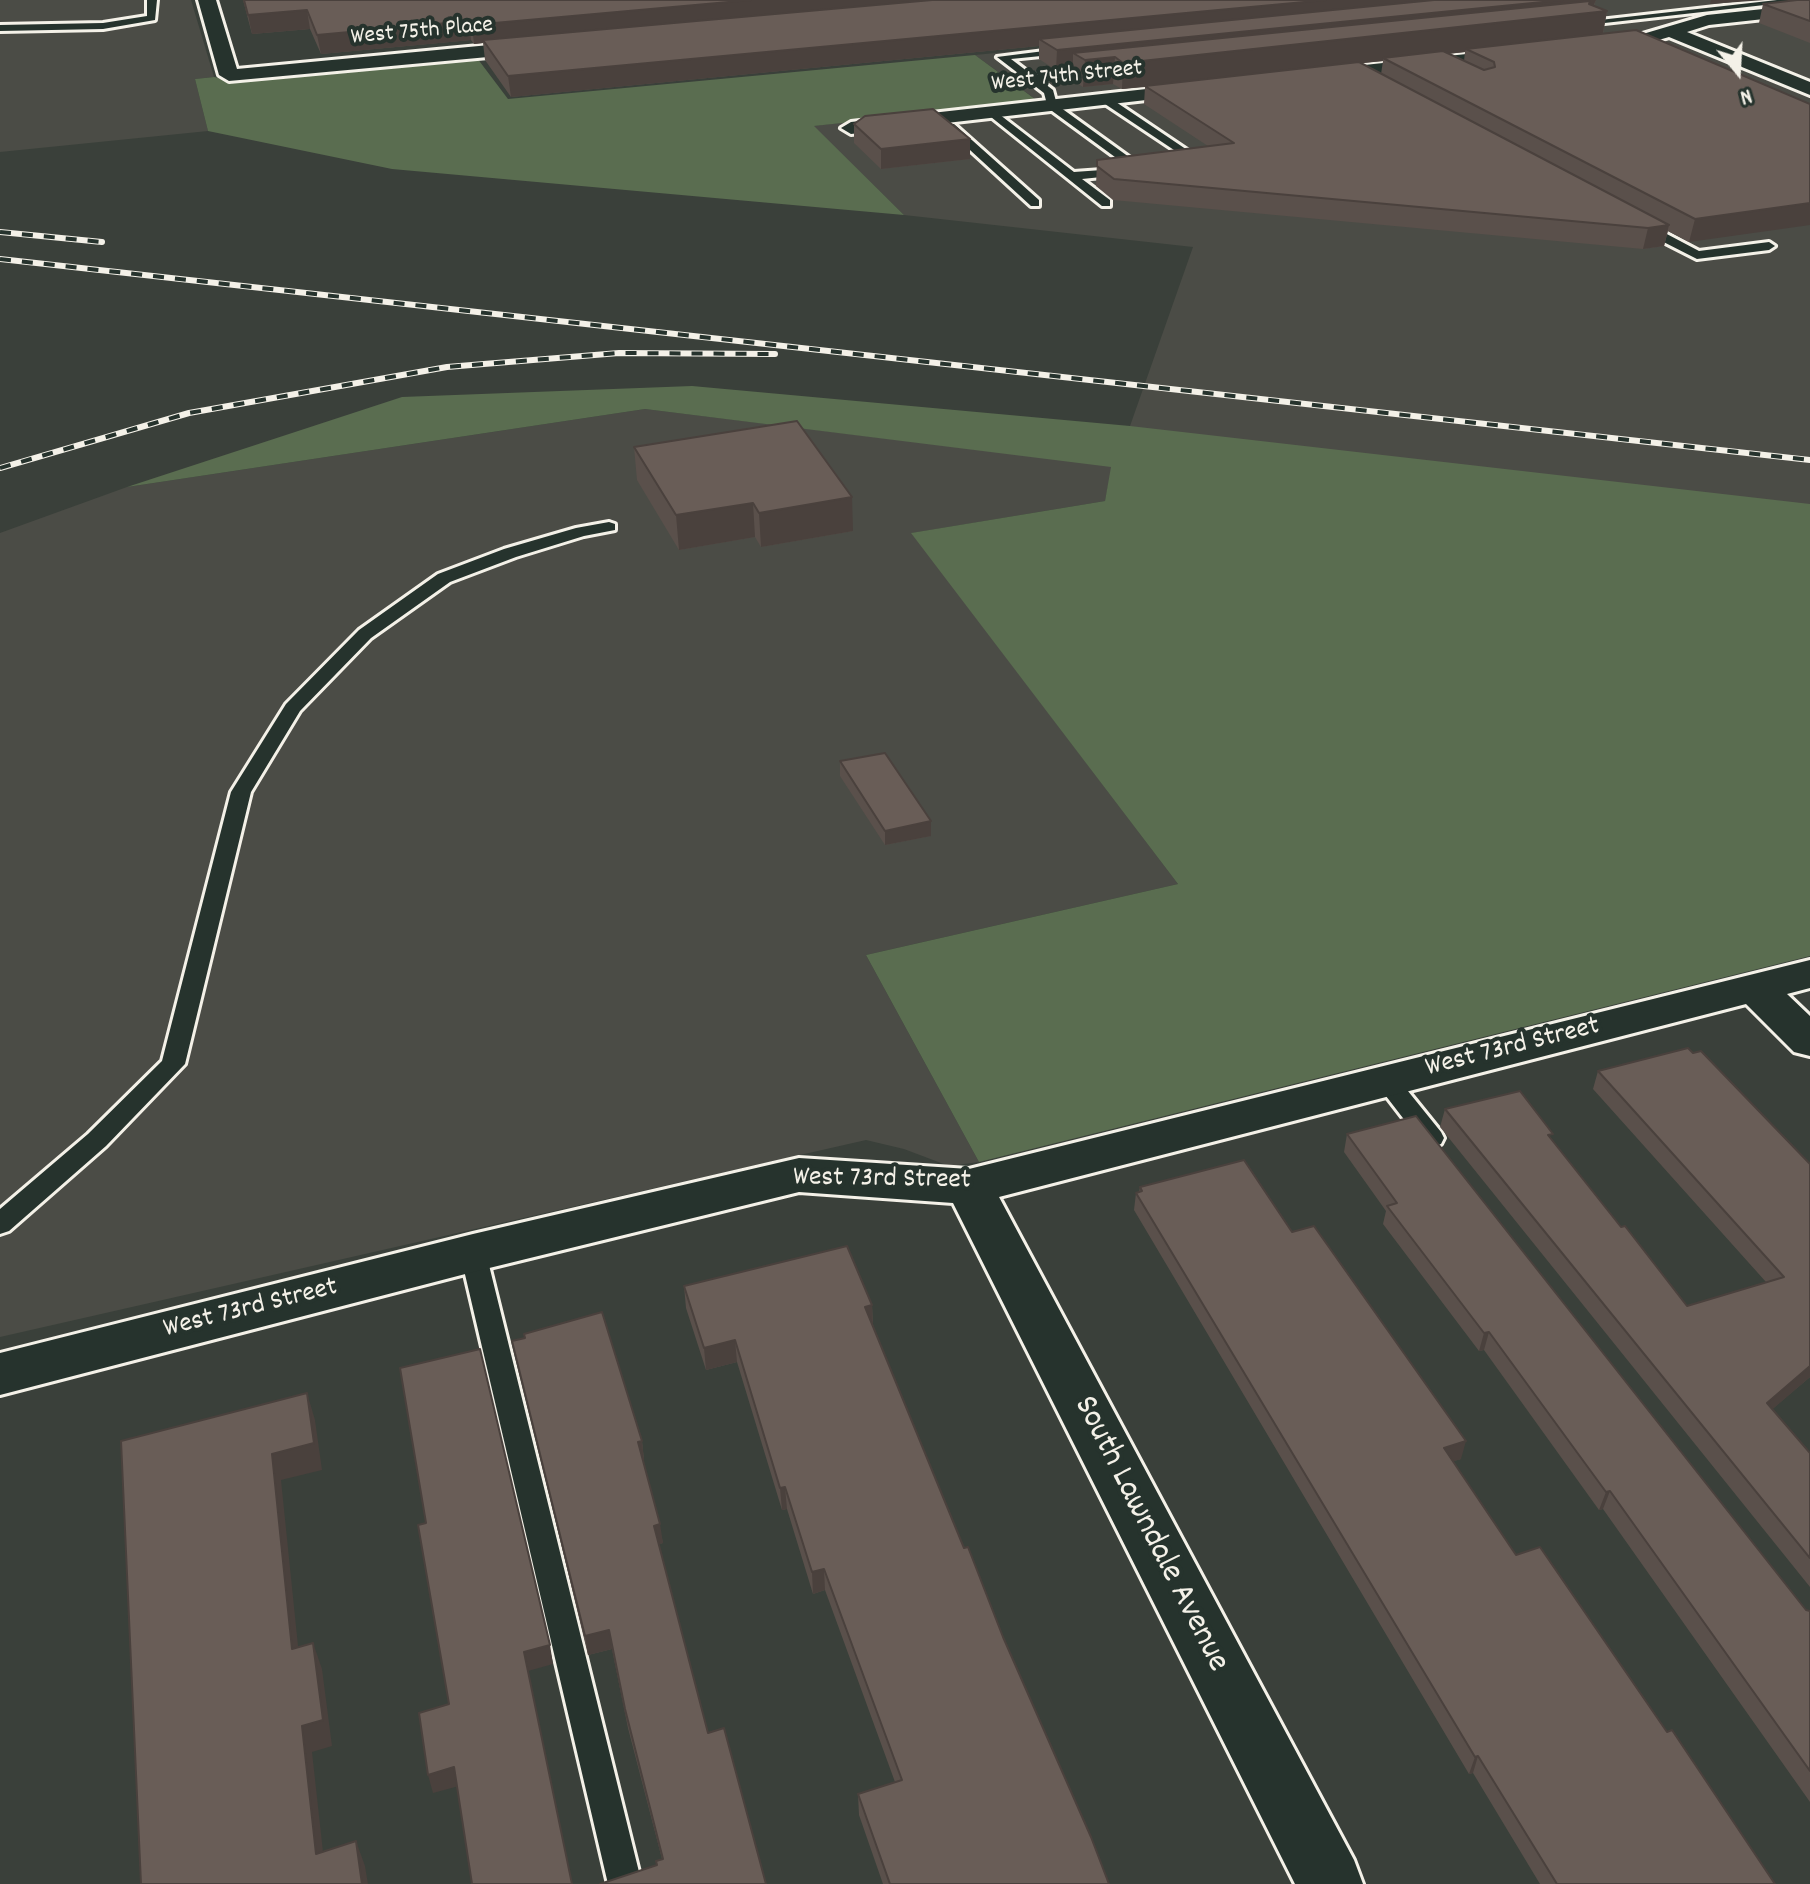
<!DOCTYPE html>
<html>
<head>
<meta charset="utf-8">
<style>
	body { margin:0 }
	#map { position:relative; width:1810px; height:1884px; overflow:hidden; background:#3a403a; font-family:Dekko,sans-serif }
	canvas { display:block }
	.north { position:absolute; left:1698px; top:32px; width:80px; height:80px; -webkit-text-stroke:6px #26332d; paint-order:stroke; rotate:162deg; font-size:22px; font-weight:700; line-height:32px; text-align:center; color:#f4f1e8 }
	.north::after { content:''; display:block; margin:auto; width:28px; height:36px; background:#f4f1e8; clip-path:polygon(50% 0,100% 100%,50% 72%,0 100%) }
</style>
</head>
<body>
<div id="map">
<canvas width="1810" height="1884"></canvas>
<div class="north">N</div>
</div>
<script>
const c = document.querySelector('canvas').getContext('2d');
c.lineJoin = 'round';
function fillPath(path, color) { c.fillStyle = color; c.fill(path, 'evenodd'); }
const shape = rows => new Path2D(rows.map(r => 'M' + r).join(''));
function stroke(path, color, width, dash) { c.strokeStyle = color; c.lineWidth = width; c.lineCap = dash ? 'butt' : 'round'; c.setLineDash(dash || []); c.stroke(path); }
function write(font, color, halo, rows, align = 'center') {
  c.font = font + ' Dekko,sans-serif'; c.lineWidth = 8; c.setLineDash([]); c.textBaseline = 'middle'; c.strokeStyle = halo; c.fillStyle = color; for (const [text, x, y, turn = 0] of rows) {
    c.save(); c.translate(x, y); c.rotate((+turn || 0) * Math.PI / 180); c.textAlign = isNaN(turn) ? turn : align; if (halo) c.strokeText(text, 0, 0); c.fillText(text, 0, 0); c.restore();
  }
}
const built = shape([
	[0,0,191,0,214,77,195,79,208,131,0,152],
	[1532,0,1810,0,1810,554,1112,467,1105,501,912,533,1178,884,866,955,979,1162,949,1166,904,1149,866,1140,0,1337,0,533,127,487,645,409,1112,466,1130,426,1193,247,904,215,813,126,1038,101,975,55]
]);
const green = shape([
	[975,55,1039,102,814,126,904,215,392,169,208,131,195,79,214,77,230,80,477,58,508,99],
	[692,386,1130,426,1810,504,1810,956,979,1162,866,955,1178,884,911,533,1105,501,1111,467,645,409,127,487,402,397]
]);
const lane = shape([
	[147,0,157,0,155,20,103,29,0,31,0,25,103,23,147,16,147,0],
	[1777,0,1809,0,1578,26,1573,23,1777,0],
	[1068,48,1071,53,1011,59,1032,75,1102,68,1107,71,1040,80,1053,90,1057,105,1147,170,1141,173,1082,179,1110,200,1110,206,1102,206,986,113,995,111,1074,172,1130,168,1048,108,1044,93,997,57,1068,48],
	[1102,98,1110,98,1205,162,1188,165,1189,160,1102,102,1102,98],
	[946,124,954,124,1039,200,1039,206,1031,206,946,128,946,124],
	[1638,223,1646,223,1699,251,1769,242,1775,246,1769,250,1697,259,1638,229,1638,223],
	[609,522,615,524,615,530,584,536,516,557,450,582,371,638,300,711,251,792,185,1064,106,1146,9,1231,0,1234,0,1209,88,1134,162,1061,231,792,286,704,359,630,438,574,504,549,576,528,609,522],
	[1387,1073,1395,1075,1441,1132,1444,1138,1441,1144,1432,1147,1423,1144,1379,1087,1375,1081,1379,1075,1387,1073],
	[473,1243,482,1246,486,1253,642,1884,608,1884,460,1253,464,1246,473,1243]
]);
const street = shape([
	[198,0,216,0,237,69,542,40,551,46,542,52,229,81,219,75,198,0],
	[1810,4,1810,14,1709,25,1687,32,1810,82,1810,95,1669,37,1638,46,1596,51,1587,45,1589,41,1636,36,1707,15,1810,4],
	[1522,48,1529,50,1531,54,1529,58,1318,82,1308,76,1318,70,1522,48],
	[1200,83,1210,89,1207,93,851,134,841,128,851,122,1200,83],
	[1810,960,1810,988,1787,994,1810,1016,1810,1056,1794,1052,1746,1004,999,1197,1354,1860,1363,1884,1295,1884,953,1203,799,1192,473,1272,0,1395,0,1353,473,1234,799,1158,969,1169,1810,960]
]);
const rail = shape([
	[0,232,102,242],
	[0,259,1810,460],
	[0,468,189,413,447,367,619,353,775,354]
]);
const wall = shape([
	[243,0,1596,0,1594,6,1607,11,1603,34,1810,104,1689,242,1668,231,1664,246,1643,249,1113,200,1096,186,1097,160,1208,146,1144,104,1145,87,1122,89,1113,84,1083,87,1072,80,1073,68,1056,70,1039,59,1039,46,511,97,485,60,483,43,474,44,471,40,321,54,310,29,252,34],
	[1465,52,1464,61,1448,54],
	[1383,61,1381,74,1361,63],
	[1810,0,1810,43,1759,23,1763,4],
	[854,124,970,159,881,169,854,143],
	[634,447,853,531,761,547,755,537,679,550,637,480],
	[840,761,931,836,885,845,840,776],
	[1598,1071,1810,1164,1810,1377,1772,1409,1810,1453,1810,1587,1440,1127,1445,1109,1551,1140,1621,1227,1687,1306,1766,1282,1593,1089],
	[1347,1134,1806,1610,1810,1611,1810,1802,1603,1509,1599,1510,1484,1350,1479,1351,1383,1224,1386,1211,1344,1152],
	[1140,1187,1292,1232,1461,1459,1453,1461,1516,1555,1667,1732,1775,1884,1540,1884,1473,1773,1469,1774,1134,1210,1136,1193,1139,1192],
	[684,1286,872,1305,873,1325,964,1548,1109,1884,883,1884,859,1815,858,1794,895,1782,825,1590,813,1594,787,1509,782,1510,737,1362,706,1370,686,1308],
	[512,1341,642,1441,644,1460,643,1461,663,1543,659,1544,708,1733,766,1884,657,1865,662,1859,628,1728,612,1649,588,1655]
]);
const shadedWall = shape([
	[751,0,959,0,483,40,483,43,474,44,472,25],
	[1326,0,1522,0,1039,39,1039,46,511,97,508,76],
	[1563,0,1596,0,1590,13,1607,11,1602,37,1466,49,1465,52,1388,60,1383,58,1383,61,1122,89,1123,63,1115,57,1113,84,1083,87,1085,60,1073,53,1073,68,1056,70,1057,50],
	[1711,0,1765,0,1710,4],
	[307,10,310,29,252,34,248,15],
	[469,21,471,40,321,54,317,35],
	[970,139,970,159,881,169,881,149],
	[1810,203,1810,225,1689,242,1695,219],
	[1669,225,1664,246,1643,249,1648,228],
	[852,497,853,531,761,547,759,513],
	[753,503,755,537,679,550,676,515],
	[931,821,931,836,885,845,885,831],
	[872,1305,873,1327,865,1307],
	[1489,1332,1484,1350,1479,1351,1484,1333],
	[735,1340,737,1362,706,1370,704,1348],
	[1810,1366,1810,1377,1759,1421,1767,1403],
	[307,1393,315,1420,322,1470,281,1480,301,1675,292,1649,272,1454],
	[642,1441,644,1460,641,1461,638,1442],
	[1466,1441,1461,1459,1439,1466,1444,1448],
	[785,1487,787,1509,782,1510,780,1488],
	[1610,1491,1603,1509,1599,1510,1606,1492],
	[660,1524,663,1543,657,1545,654,1526],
	[824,1569,825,1590,813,1594,812,1572],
	[609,1630,612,1649,588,1655,585,1636],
	[313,1643,322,1669,332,1746,312,1752,326,1879,316,1854,302,1726],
	[550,1645,553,1664,528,1671,524,1652],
	[1478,1756,1473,1773,1469,1774,1475,1757],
	[454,1767,459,1786,433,1793,428,1775],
	[356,1841,365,1866,368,1884,362,1884]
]);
const building = shape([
	[244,0,751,0,472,25,469,21,317,35,307,10,248,15,244,0],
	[932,0,1326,0,508,76,483,40,932,0],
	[1434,0,1563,0,1057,50,1039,39,1434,0],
	[1797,0,1810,0,1810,21,1763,4,1797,0],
	[1590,1,1589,4,1607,11,1123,63,1115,57,1085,60,1073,53,1590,1],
	[1636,30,1810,104,1810,203,1695,219,1383,58,1443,51,1484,70,1495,67,1494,62,1466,49,1636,30],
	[1359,62,1669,225,1648,228,1114,179,1097,166,1097,160,1234,143,1145,86,1359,62],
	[933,109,970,139,881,149,854,124,865,116,933,109],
	[797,421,852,497,759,513,753,503,676,515,634,447,797,421],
	[885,753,931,821,885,831,840,761,885,753],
	[1688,1048,1693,1053,1701,1051,1810,1164,1810,1366,1767,1403,1810,1453,1810,1558,1445,1109,1520,1091,1553,1134,1548,1135,1621,1227,1625,1226,1687,1306,1784,1277,1598,1071,1688,1048],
	[1416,1116,1806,1610,1810,1611,1810,1771,1610,1491,1606,1492,1489,1332,1484,1333,1387,1206,1397,1203,1347,1134,1416,1116],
	[1244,1160,1292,1232,1314,1226,1466,1441,1444,1448,1516,1555,1540,1547,1667,1732,1672,1730,1775,1884,1557,1884,1478,1756,1475,1757,1136,1193,1142,1191,1140,1187,1244,1160],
	[847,1246,872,1305,865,1307,964,1548,968,1547,1003,1637,1091,1837,1109,1884,890,1884,858,1794,902,1780,824,1569,812,1572,785,1487,780,1488,735,1340,704,1348,684,1286,847,1246],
	[602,1312,642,1441,638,1442,660,1524,654,1526,708,1733,724,1728,766,1884,600,1884,657,1865,656,1861,663,1859,625,1709,609,1630,585,1636,512,1341,525,1338,524,1334,602,1312],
	[480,1349,550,1645,524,1652,572,1884,472,1884,454,1767,428,1775,419,1713,449,1704,418,1525,426,1523,400,1368,480,1349],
	[307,1393,314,1443,272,1454,292,1649,313,1643,323,1720,302,1726,316,1854,356,1841,362,1884,141,1884,121,1441,307,1393]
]);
const farStreetnames = [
	["West 75th Place",422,33,-5],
	["West 74th Street",1067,78,-6]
];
const streetNames = [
	["West 73rd Street",1513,1049,-14],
	["West 73rd Street",882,1181,1],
	["West 73rd Street",251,1310,-14]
];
const nearStreetnames = [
	["South Lawndale Avenue",1149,1535,63]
];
fillPath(built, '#4b4c46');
fillPath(green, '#5a6d50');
stroke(lane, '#f4f1e8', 6);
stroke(street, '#f4f1e8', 6);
fillPath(lane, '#26332d');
fillPath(street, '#26332d');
stroke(rail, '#f4f1e8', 6);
stroke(rail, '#26332d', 4, [11]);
fillPath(wall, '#5a504b');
fillPath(shadedWall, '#4a413d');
fillPath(building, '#695d57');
stroke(building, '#4a413d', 2);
write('24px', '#f4f1e8', '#26332d', farStreetnames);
write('28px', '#f4f1e8', '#26332d', streetNames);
write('34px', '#f4f1e8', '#26332d', nearStreetnames);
</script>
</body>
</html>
